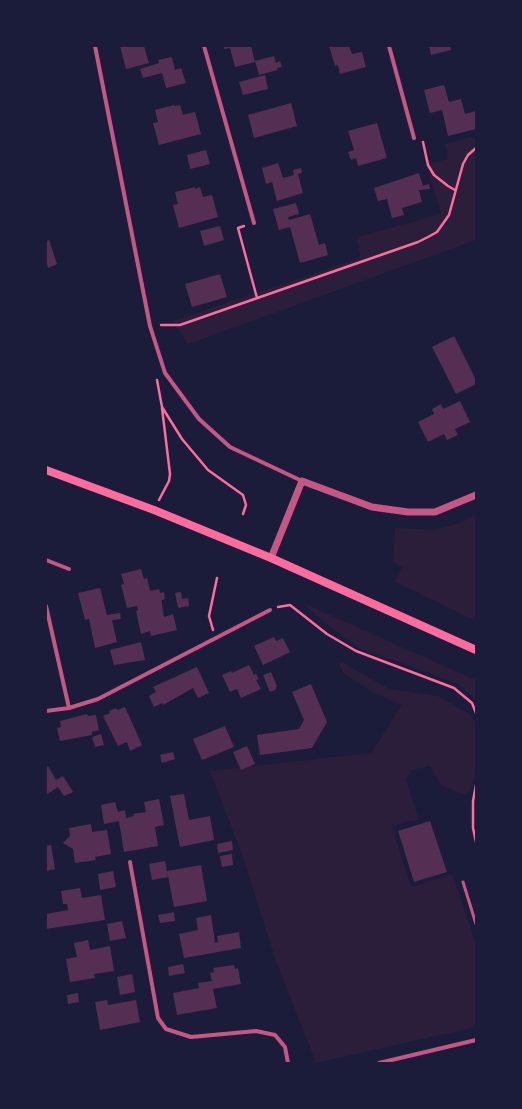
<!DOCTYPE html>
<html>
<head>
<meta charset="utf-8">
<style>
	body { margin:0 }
	#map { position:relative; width:522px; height:1109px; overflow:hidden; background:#1b1b3a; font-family:Ubuntu,sans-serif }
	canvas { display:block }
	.frame { position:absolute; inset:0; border:47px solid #1b1b3a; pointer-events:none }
</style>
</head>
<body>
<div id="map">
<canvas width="522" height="1109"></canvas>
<div class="frame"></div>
</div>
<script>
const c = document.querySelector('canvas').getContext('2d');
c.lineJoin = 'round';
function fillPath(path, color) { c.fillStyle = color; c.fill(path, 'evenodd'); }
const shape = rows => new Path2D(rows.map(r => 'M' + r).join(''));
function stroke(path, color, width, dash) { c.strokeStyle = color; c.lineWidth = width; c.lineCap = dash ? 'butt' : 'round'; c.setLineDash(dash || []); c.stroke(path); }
const green = shape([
	[476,136,476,240,188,344,173,321,360,258,357,237,441,214,426,164,448,159,445,144],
	[476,514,476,621,395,582,402,567,393,562,395,528,435,530,461,523],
	[303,603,476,680,476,700,458,684,357,647,326,624],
	[342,662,389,689,438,696,470,714,476,723,476,769,473,785,465,795,441,785,430,766,412,770,406,779,419,820,403,822,392,827,411,887,452,874,476,944,476,1027,316,1063,276,961,243,858,210,771,371,753,402,705,370,691,342,672,339,663]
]);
const building = shape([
	[120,46,144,46,149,63,126,69],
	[224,46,251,46,255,62,235,67,230,48,224,49],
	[329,46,349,46,352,54,362,52,366,67,340,74,338,65,335,66],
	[429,46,450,46,451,50,431,55],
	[274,56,276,63,280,61,282,67,277,68,278,70,259,75,255,61],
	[172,57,175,70,181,68,186,83,166,88,162,73,143,78,140,69,159,63,158,60],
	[265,75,268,89,243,95,239,82],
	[444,85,449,102,461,99,465,114,476,111,476,129,448,136,442,110,430,113,424,90],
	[291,103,297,126,254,138,248,115],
	[174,105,174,106,180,105,183,115,195,112,201,134,159,145,153,123,158,122,155,110],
	[377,123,387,158,358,166,356,158,351,160,348,152,354,150,348,131],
	[206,150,210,164,190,169,187,155],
	[278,163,283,178,294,175,293,170,301,168,302,173,298,174,303,193,277,201,272,182,266,184,262,168],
	[419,173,423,186,429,184,430,189,419,190,422,202,402,208,404,215,392,218,387,199,378,201,374,188],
	[195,187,195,189,200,187,203,197,212,195,218,217,179,228,173,205,178,204,175,192],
	[296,203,299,214,288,217,289,220,310,214,319,245,325,243,328,255,300,263,290,227,279,230,273,209],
	[220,226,224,240,204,246,200,231],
	[49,240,57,264,48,268,46,261,46,241],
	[220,274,227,297,192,307,185,284],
	[454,336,476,380,476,384,456,394,432,347],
	[460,401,470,422,455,429,458,435,447,440,444,434,428,442,418,422,434,414,432,409,441,404,443,409],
	[141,569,144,579,147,578,150,591,159,589,160,593,164,592,165,599,162,600,162,605,164,617,173,614,177,630,151,636,150,631,141,634,136,611,138,610,137,606,127,608,121,585,124,584,121,574],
	[100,588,107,615,120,613,121,619,112,620,117,642,95,648,89,619,85,620,78,593],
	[181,592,182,599,188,598,189,606,178,608,175,593],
	[274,637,276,641,283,638,290,652,263,665,254,646],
	[141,642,145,660,114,665,110,650],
	[249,665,254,675,256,674,259,679,256,680,261,689,241,698,237,689,230,692,222,675,231,671,232,673],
	[197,667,209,693,198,698,193,688,163,705,162,703,154,707,149,696,156,692,153,687],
	[271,672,277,686,275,690,270,692,263,675],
	[311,684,327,722,312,748,260,755,257,735,299,729,304,720,292,692],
	[125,707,142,745,130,751,127,742,118,746,103,716,110,713,109,711,116,708,117,710],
	[87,714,88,716,96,715,99,730,92,732,92,735,60,741,57,728,61,727,60,721],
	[225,726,234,747,202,760,193,739],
	[101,734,104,745,95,747,92,737],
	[247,746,255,764,241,770,233,752],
	[173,752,175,759,162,763,160,755],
	[48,766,56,780,63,776,73,792,64,796,58,787,46,795,46,768],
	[184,794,189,820,210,816,214,840,180,847,170,796],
	[159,799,164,825,155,827,158,846,124,852,119,821,104,824,101,805,115,802,118,812,125,810,126,818,134,816,133,814,146,812,144,802],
	[430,821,447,872,414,882,398,831],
	[91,824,92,832,107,830,111,854,95,857,96,860,75,863,73,849,63,843,70,836,69,828],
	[232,841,233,850,218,853,217,844],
	[51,845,55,869,46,871,46,846],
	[232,854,233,865,222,867,220,856],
	[165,861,168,877,152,880,149,864],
	[201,865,207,901,174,907,167,871],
	[113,871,116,887,100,890,98,874],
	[80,888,82,898,101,895,105,920,46,929,46,914,68,910,67,904,63,904,61,891],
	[174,912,175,921,160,923,158,915],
	[211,915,215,943,218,942,217,936,239,932,241,948,184,958,179,934,198,930,196,918],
	[122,921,126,938,110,941,107,924],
	[88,940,90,950,110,946,114,971,94,974,95,978,70,982,66,959,77,957,74,943],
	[183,964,185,973,169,976,168,967],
	[234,965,235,969,238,968,241,984,213,989,217,1008,177,1015,173,993,199,988,198,983,212,981,210,973,214,972,213,968],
	[132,974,135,992,120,995,117,977],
	[78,993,79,1002,68,1004,67,995],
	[107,1000,108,1005,136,1000,140,1022,100,1030,95,1002]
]);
const path = shape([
	[423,142,428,165,434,175,448,186,455,190],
	[244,226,238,228,257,298],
	[161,325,180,325,418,242,428,237,437,232,449,215,463,164,468,155,476,148],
	[157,380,162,407,182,439,208,470,243,495,246,505,243,514],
	[159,500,169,481,170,474,162,408],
	[278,607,290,605,327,634,356,651,454,688,472,703,476,713],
	[213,630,209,616,217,578],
	[476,785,473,801,473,828,476,842]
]);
const service = shape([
	[463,882,476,924]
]);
const minor = shape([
	[95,46,150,326,165,373,199,419,230,447,302,481],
	[204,46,254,223],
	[389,46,414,138],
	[46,560,69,569],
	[46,606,69,708],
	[46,711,69,708,98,699,270,610],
	[130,862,158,1018,166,1029,191,1037,256,1031,275,1035,285,1047,288,1063],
	[379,1063,476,1040]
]);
const tertiary = shape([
	[271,558,302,481,372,507,408,512,435,512,476,495]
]);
const secondary = shape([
	[46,470,154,510,271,558,476,650]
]);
fillPath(green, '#2a1e3b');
fillPath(building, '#542f53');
stroke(path, '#ff6b9d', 2.5);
stroke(service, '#c65784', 3);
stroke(minor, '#c65784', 4);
stroke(tertiary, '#c65784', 7);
stroke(secondary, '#ff6b9d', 8);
</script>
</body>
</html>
